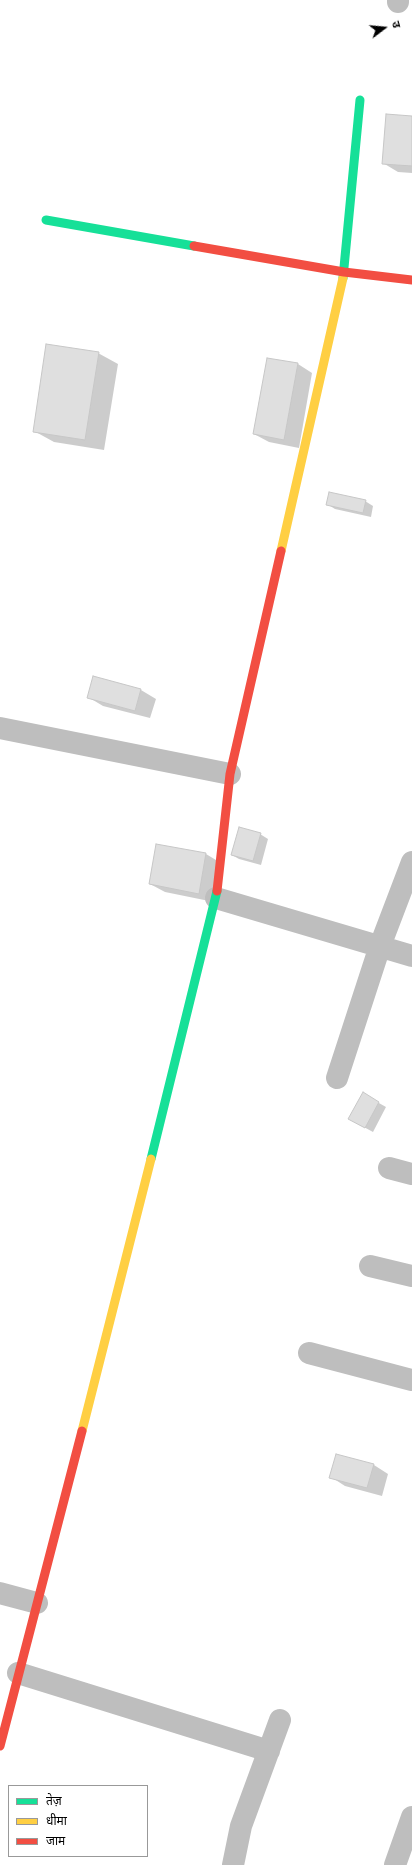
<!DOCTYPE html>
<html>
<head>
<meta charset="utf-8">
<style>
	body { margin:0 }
	#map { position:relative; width:412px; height:1865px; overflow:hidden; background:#fff; font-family:"Nunito Sans","Noto Sans Devanagari",sans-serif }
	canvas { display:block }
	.legend { position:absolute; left:8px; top:1785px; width:140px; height:72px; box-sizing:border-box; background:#fff; border:1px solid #999; margin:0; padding:5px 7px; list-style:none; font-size:12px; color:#000 }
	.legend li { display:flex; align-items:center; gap:8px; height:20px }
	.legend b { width:20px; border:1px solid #999 }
	.north { position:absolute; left:364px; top:8px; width:40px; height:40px; -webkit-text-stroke:3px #fff; paint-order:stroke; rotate:74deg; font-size:11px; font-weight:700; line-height:16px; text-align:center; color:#000 }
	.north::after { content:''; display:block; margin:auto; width:14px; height:18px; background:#000; clip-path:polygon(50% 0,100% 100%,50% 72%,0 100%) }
</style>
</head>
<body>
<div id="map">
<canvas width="412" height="1865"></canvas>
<ul class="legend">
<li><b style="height:5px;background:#16e098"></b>तेज़</li>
<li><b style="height:5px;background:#ffcf43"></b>धीमा</li>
<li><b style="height:5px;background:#f24e42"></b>जाम</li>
</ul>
<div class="north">उ</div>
</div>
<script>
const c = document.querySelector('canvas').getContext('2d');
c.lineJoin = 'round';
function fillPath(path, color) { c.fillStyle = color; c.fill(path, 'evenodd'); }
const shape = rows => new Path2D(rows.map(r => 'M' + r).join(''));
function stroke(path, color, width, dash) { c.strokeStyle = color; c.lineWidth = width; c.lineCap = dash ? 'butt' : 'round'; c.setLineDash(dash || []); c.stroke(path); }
const shadow = shape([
	[412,117,412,173,398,172,383,163],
	[98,353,118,364,104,450,54,442,34,431],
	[298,364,312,373,299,448,269,442,254,434],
	[365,501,373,506,371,517,335,509,327,504],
	[94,677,141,690,156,699,150,718,103,706,88,697],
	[260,834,268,839,261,865,239,859,232,855],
	[157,845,206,854,221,863,214,902,165,892,150,884],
	[363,1094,386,1107,373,1132,349,1119],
	[374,1465,388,1474,382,1496,345,1486,331,1477]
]);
const building = shape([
	[386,114,412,116,412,166,382,164,386,114],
	[46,344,99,352,85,440,33,432,46,344],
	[267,358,298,363,284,440,253,434,267,358],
	[329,492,366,500,363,513,326,505,329,492],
	[93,676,141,689,135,711,87,698,93,676],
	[239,827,261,833,253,861,231,855,239,827],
	[156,844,206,853,199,894,149,884,156,844],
	[363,1092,379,1102,365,1128,348,1119,363,1092],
	[336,1454,374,1464,367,1488,329,1478,336,1454]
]);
const street = shape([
	[398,0,398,2],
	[0,728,230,774],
	[216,898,412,956],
	[337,1078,380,946,412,862],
	[389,1168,412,1174],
	[370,1266,412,1276],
	[309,1353,412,1380],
	[0,1593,37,1603],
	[18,1673,269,1751],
	[233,1865,241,1826,280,1720],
	[395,1865,412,1817]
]);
const fast = shape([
	[46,220,194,246],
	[343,278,360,100],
	[151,1159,217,891]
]);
const slow = shape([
	[281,551,343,278],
	[82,1431,151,1159]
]);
const jam = shape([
	[194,246,344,272,412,280],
	[217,891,230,774,281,551],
	[0,1746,82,1431]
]);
fillPath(shadow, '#0003');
fillPath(building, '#dfdfdf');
stroke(building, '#c7c7c7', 1);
stroke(street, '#bebebe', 22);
stroke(fast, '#16e098', 9);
stroke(slow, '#ffcf43', 9);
stroke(jam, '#f24e42', 9);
</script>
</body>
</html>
